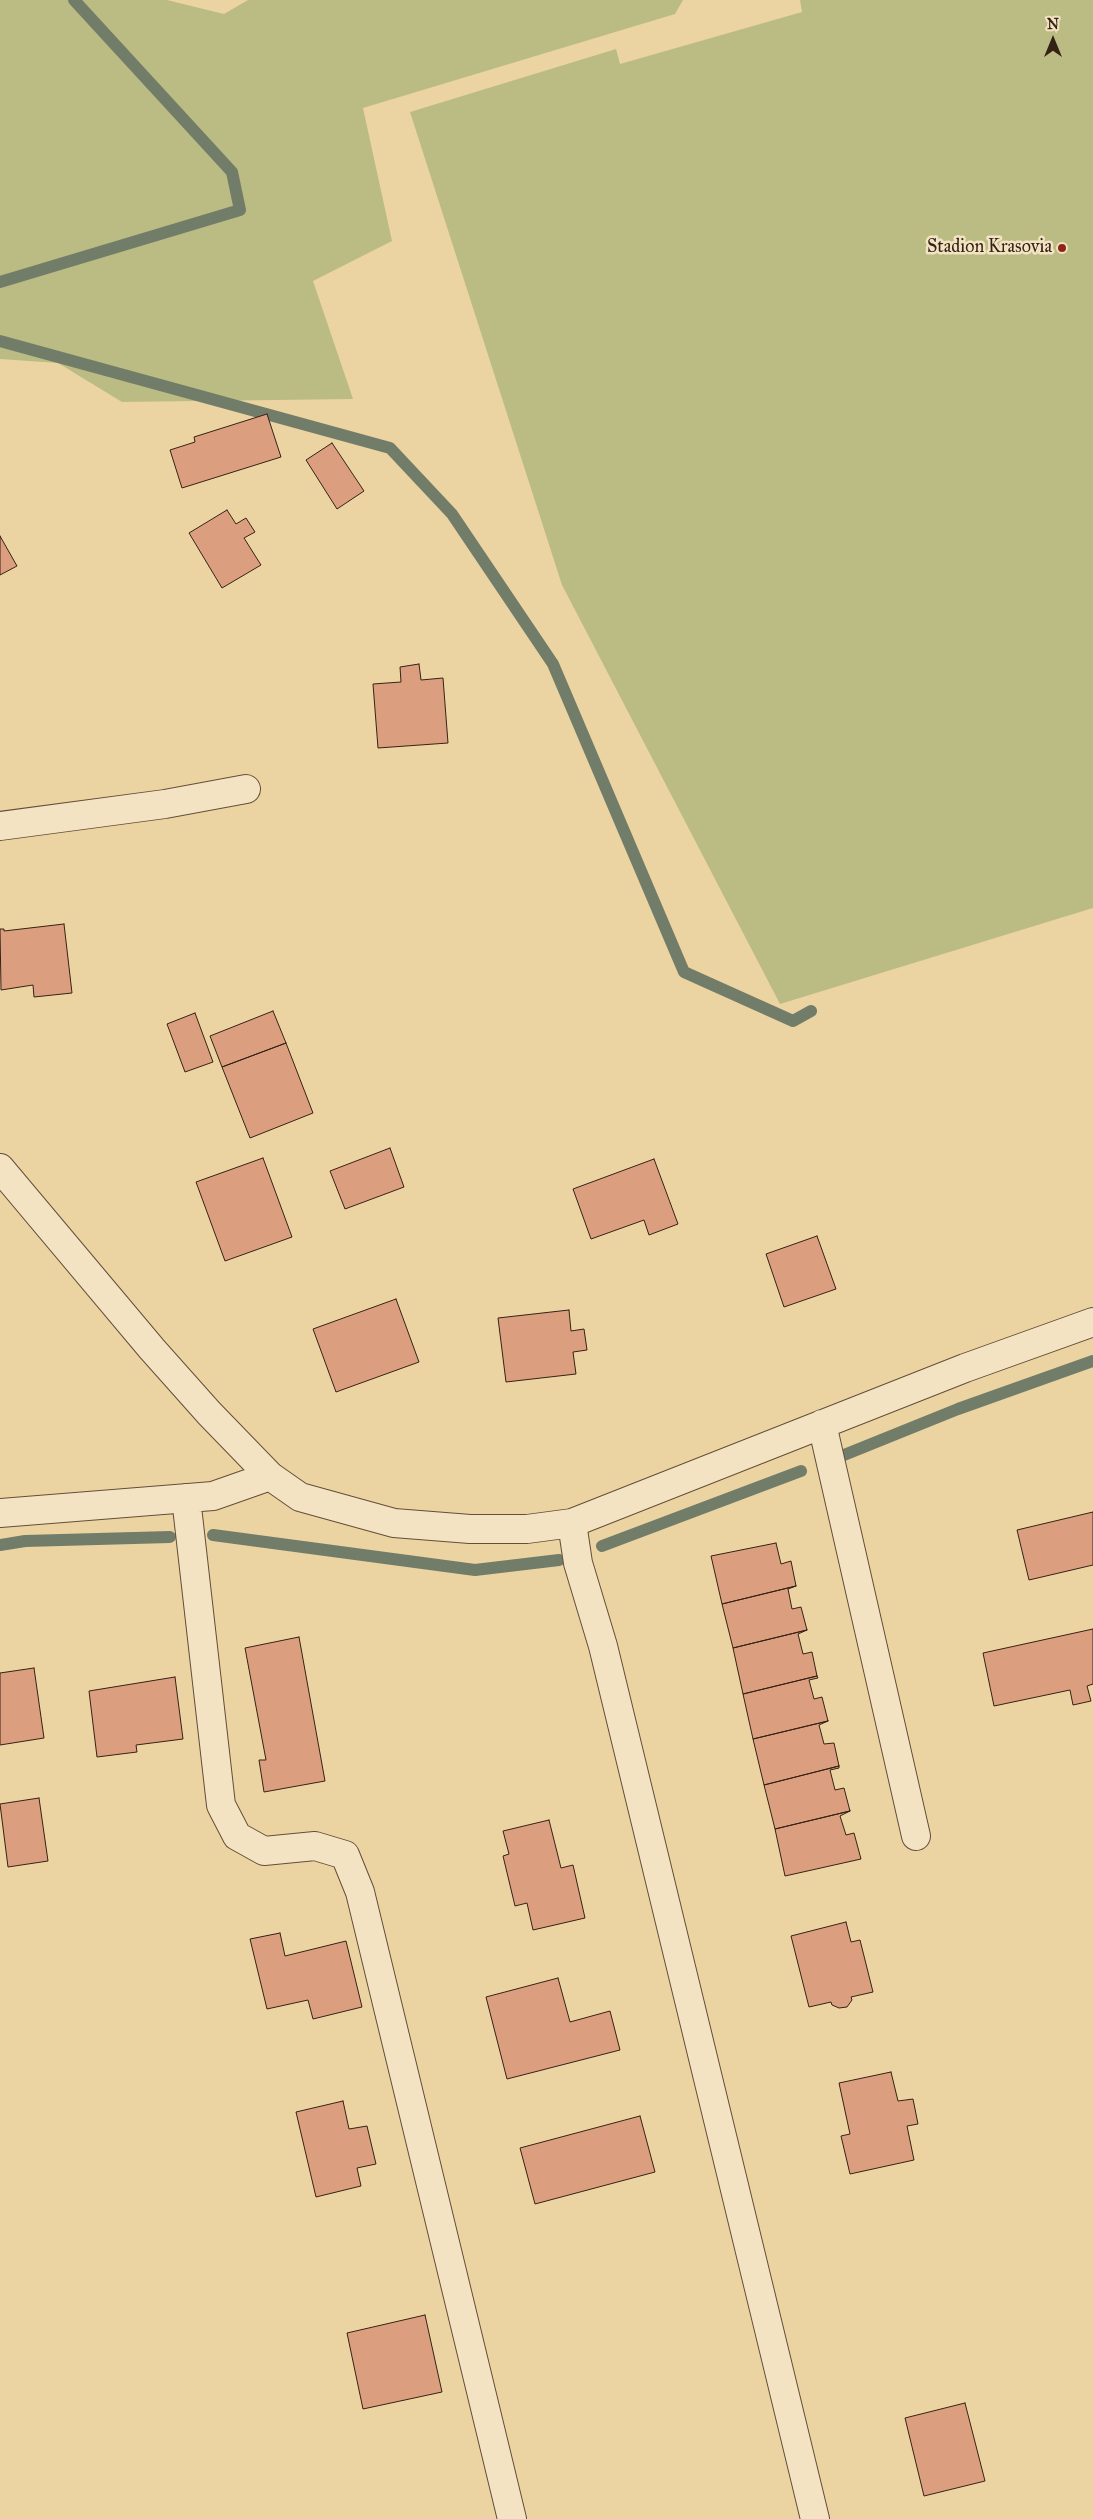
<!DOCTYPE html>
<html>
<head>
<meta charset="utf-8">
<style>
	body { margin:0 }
	#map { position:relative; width:1093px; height:2519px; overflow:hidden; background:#ecd4a2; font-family:"IM FELL Great Primer",serif }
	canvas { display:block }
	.north { position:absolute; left:1028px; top:15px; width:50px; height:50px; -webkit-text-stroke:4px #f3e3c3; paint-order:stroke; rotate:0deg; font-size:14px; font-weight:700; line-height:20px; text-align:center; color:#352216 }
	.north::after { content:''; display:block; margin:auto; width:18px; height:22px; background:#352216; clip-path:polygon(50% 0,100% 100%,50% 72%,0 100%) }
</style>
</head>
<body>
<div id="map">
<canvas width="1093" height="2519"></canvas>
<div class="north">N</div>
</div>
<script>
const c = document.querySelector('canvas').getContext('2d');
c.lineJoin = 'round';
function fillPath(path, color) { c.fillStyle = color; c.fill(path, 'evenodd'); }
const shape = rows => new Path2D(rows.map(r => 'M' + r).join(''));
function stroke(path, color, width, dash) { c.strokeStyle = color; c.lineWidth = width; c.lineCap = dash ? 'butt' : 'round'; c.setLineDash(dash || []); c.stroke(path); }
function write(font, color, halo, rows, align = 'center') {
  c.font = font + ' "IM FELL Great Primer",serif'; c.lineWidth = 5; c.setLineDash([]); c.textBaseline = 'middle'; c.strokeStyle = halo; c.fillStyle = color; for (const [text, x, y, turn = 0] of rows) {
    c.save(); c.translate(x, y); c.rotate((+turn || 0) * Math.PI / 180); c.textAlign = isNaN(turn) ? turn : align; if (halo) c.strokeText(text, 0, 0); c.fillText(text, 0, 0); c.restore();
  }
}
const green = shape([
	[0,0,167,0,224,14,248,0,683,0,675,14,363,108,392,241,313,281,353,399,122,402,58,363,0,359],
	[800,0,1093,0,1093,908,780,1004,562,585,410,112,616,49,620,64,802,12]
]);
const stream = shape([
	[0,282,240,210,232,172,74,0],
	[0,341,390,448,452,514,553,664,684,972,793,1021,811,1011],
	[844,1455,958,1409,1093,1361],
	[213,1535,475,1570,559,1560],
	[0,1545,25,1541,170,1537],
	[602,1546,801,1471]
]);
const building = shape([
	[267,414,281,457,182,488,170,450,195,442,194,437,267,414],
	[332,443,364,491,337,509,306,460,332,443],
	[227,510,236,524,246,518,255,532,244,538,261,565,222,588,189,533,227,510],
	[0,536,17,566,0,575,0,536],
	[419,664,421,680,443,678,448,743,378,748,373,684,401,682,400,667,419,664],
	[64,924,72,993,34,997,33,985,1,990,0,929,4,929,4,931,64,924],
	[273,1011,286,1043,222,1067,210,1036,273,1011],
	[195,1013,213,1062,185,1072,167,1024,195,1013],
	[286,1043,313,1113,250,1138,222,1067,286,1043],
	[390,1148,404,1187,345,1209,330,1171,390,1148],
	[263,1158,292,1237,225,1261,196,1182,263,1158],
	[654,1159,678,1224,649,1235,644,1220,591,1239,573,1189,654,1159],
	[817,1236,836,1289,784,1307,766,1254,817,1236],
	[396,1299,419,1362,336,1392,313,1329,396,1299],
	[569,1310,571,1331,584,1329,587,1350,573,1352,576,1374,506,1382,498,1318,569,1310],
	[1093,1512,1093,1565,1029,1580,1017,1530,1093,1512],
	[776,1543,781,1564,791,1561,796,1586,722,1604,711,1556,776,1543],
	[796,1586,788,1589,792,1609,801,1607,807,1630,733,1648,722,1604,796,1586],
	[1093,1629,1093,1684,1087,1686,1091,1701,1073,1705,1070,1690,994,1706,983,1653,1093,1629],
	[807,1630,798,1634,803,1654,812,1652,817,1676,743,1694,733,1648,807,1630],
	[299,1637,325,1781,264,1792,259,1760,266,1760,245,1648,299,1637],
	[34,1668,44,1738,0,1745,0,1673,34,1668],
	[817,1676,818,1678,809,1680,814,1699,822,1697,828,1721,753,1739,743,1694,817,1676],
	[175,1677,183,1739,136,1745,137,1752,97,1757,89,1691,175,1677],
	[828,1721,819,1725,824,1744,834,1743,839,1766,764,1785,753,1739,828,1721],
	[839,1766,839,1768,830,1770,835,1790,844,1788,850,1811,775,1829,764,1785,839,1766],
	[39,1798,48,1861,8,1867,0,1804,39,1798],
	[850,1811,840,1816,846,1835,854,1833,861,1859,785,1876,775,1829,850,1811],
	[549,1820,561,1868,573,1865,585,1918,533,1930,527,1903,515,1906,503,1856,509,1854,503,1831,549,1820],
	[846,1922,851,1942,860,1940,873,1992,851,1997,852,2000,847,2007,839,2008,832,2005,831,2002,809,2007,791,1936,846,1922],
	[280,1933,285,1956,346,1941,362,2007,313,2019,308,2000,267,2009,250,1939,280,1933],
	[558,1978,570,2022,610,2011,620,2050,507,2079,486,1997,558,1978],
	[891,2072,898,2101,913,2099,918,2124,907,2126,914,2160,850,2174,841,2136,850,2134,839,2083,891,2072],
	[343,2101,349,2129,367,2126,376,2164,357,2168,361,2186,316,2197,296,2112,343,2101],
	[640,2116,655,2172,535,2204,520,2148,640,2116],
	[425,2315,442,2392,363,2409,347,2333,425,2315],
	[965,2403,985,2481,924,2496,905,2418,965,2403]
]);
const minor = shape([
	[0,826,165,804,246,789],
	[0,1168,152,1349,209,1413,270,1476,300,1497,394,1523,470,1529,527,1529,572,1523,965,1368,1093,1322],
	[822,1424,916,1836],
	[186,1498,221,1805,237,1836,264,1851,315,1846,345,1855,360,1892,512,2519],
	[0,1513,213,1496,270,1476],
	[572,1523,578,1563,603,1646,815,2519]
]);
const markers = [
	[1062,248,5,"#8f2418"]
];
const poiNames = [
	["Stadion Krasovia",1052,248]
];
fillPath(green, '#bbbc83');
stroke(stream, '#727d69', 12);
fillPath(building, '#db9e7e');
stroke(building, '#352216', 1);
stroke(minor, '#634e39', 30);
stroke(minor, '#f3e3c3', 28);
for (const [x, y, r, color] of markers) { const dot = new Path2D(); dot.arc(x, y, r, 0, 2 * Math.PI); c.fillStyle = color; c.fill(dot); stroke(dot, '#f3e3c3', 2); }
write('18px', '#352216', '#f3e3c3', poiNames, 'right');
</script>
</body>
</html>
